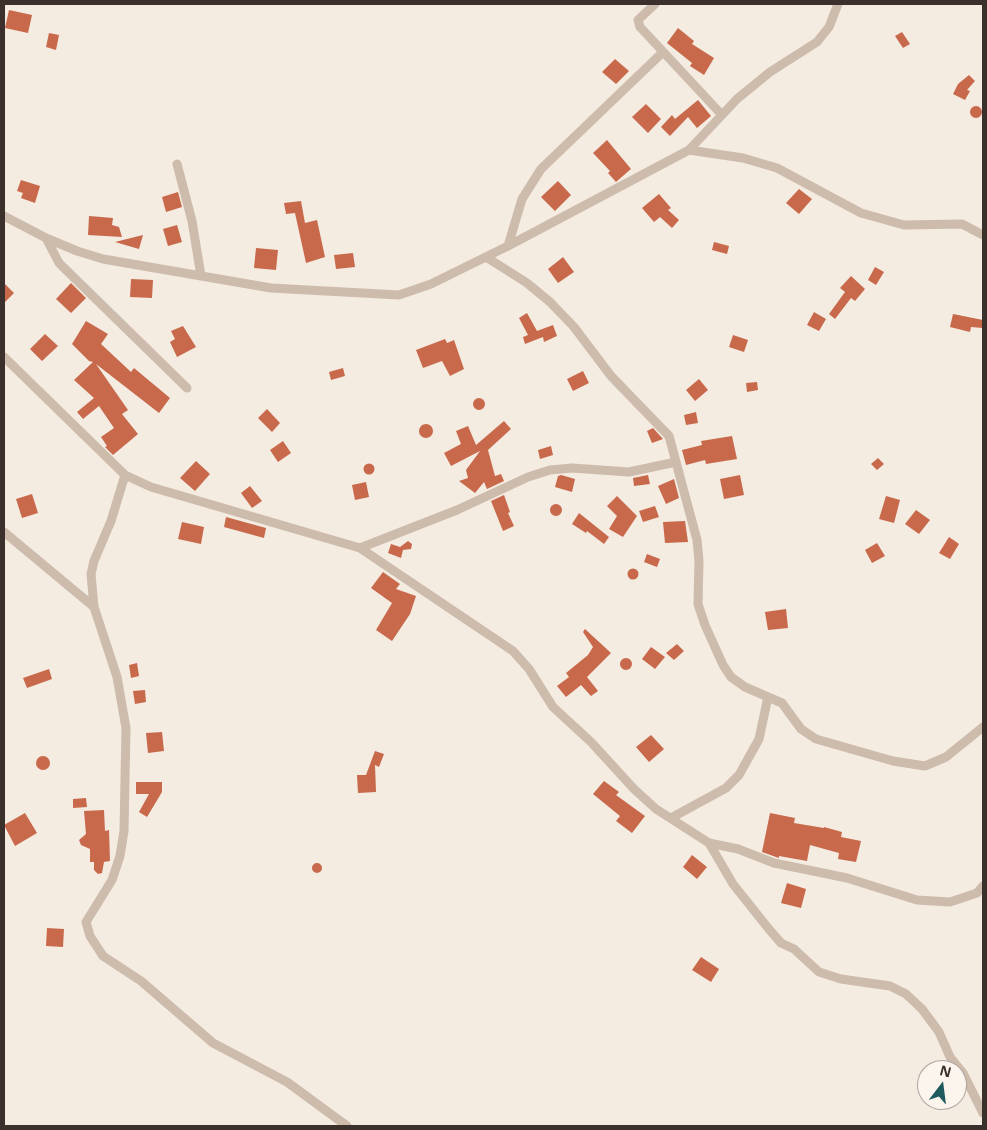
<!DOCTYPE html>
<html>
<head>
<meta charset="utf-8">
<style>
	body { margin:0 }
	#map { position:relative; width:987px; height:1130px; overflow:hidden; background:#f4ebe1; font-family:"Open Sans",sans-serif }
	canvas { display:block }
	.frame { position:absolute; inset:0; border:5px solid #3b302b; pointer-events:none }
	.north { position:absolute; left:917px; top:1060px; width:50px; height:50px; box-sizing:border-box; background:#fbf5ee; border:1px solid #aea6a0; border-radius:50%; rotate:15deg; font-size:14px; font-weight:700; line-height:20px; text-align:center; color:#3b302b }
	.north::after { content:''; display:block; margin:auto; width:18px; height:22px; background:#1f5a5e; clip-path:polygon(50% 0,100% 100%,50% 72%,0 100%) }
</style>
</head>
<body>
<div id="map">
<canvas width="987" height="1130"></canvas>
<div class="frame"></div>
<div class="north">N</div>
</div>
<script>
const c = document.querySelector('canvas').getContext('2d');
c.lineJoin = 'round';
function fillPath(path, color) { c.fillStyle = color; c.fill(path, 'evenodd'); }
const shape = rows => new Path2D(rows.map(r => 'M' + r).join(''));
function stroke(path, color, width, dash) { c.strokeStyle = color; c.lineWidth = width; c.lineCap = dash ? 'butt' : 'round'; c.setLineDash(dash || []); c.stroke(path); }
const building = shape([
	[9,10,32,15,28,33,5,28],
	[678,28,694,41,692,44,714,58,704,75,690,66,692,63,667,43],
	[902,32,910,44,903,48,895,36],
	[49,33,59,35,56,50,46,47],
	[615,59,629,71,616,84,602,72],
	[969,75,975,81,967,90,970,91,965,100,953,94,958,84],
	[698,100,711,116,697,128,688,117,670,136,661,127,672,115,675,119],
	[646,104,661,119,648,133,632,117],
	'970 112a6 6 0 1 1 12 0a6 6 0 1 1-12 0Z',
	[607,140,631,169,616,182,608,173,610,171,593,153],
	[21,180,40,186,35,203,21,198,23,193,17,191],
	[558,181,571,195,555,211,541,197],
	[799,189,812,199,799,214,786,203],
	[178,192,182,207,166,212,162,197],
	[659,194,671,208,668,210,679,220,672,228,660,217,654,222,642,208],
	[301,201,305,223,317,220,325,257,306,263,295,213,286,214,284,203],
	[89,216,113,218,112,225,119,227,122,237,88,235],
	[177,225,182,242,168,246,163,229],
	[143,235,139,249,115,242],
	[714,242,729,246,727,254,712,250],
	[256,248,278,250,276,270,254,268],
	[353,253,355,267,336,269,334,255],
	[563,257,574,272,558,283,548,269],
	[875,267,884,272,876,285,868,280],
	[851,276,865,289,855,301,851,298,835,319,829,314,845,292,840,288],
	[131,279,153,280,152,298,130,297],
	[4,283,14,293,4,303],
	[71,283,86,298,71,313,56,299],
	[814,312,826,319,819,331,807,325],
	[527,313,537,331,553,325,557,336,544,342,543,337,525,344,523,337,528,335,519,318],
	[953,314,983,320,983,328,971,327,970,332,950,327],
	[86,321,108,334,101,344,131,372,134,368,170,398,159,413,96,364,128,410,122,414,138,434,113,455,105,447,107,446,101,437,114,428,99,406,83,419,77,412,94,398,74,380,93,362,89,361,72,344],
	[183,326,196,347,177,357,170,342,175,339,171,331],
	[45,334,58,346,42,361,30,349],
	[733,335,748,340,744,352,729,347],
	[445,339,447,343,454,340,464,369,450,376,442,361,423,368,416,350],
	[343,368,345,376,331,380,329,372],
	[583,371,589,383,573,391,567,379],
	[699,379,708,390,695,401,686,390],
	[757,382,758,390,747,392,746,383],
	'473 404a6 6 0 1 1 12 0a6 6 0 1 1-12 0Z',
	[267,409,280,423,272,432,258,418],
	[696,412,698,423,686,425,684,415],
	[504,421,511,429,488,450,495,476,501,474,504,481,487,489,484,482,475,493,459,481,468,478,466,470,480,451,451,466,444,453,461,444,456,431,468,426,476,445],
	'419 431a7 7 0 1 1 14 0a7 7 0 1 1-14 0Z',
	[653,428,663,439,652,443,647,431],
	[732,436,737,459,706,464,705,460,686,465,682,450,702,445,701,441],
	[283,441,291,453,278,462,270,450],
	[551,446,553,455,540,459,538,450],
	[878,458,884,464,877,470,871,464],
	[196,461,210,474,195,491,180,478],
	'363.5 469a5.5 5.5 0 1 1 11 0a5.5 5.5 0 1 1-11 0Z',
	[561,475,575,479,572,492,555,487,558,476],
	[648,475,650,484,634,486,633,478],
	[740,475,744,495,724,499,720,479],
	[674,479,679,498,666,504,658,486],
	[366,482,369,497,355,500,352,485],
	[250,486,262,501,252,508,241,493],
	[32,494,38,513,22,518,16,499],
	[504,495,510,512,508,513,514,526,503,531,491,501],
	[617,496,637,516,623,537,609,529,617,516,607,506],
	[886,496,900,500,894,523,879,519],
	'550 510a6 6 0 1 1 12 0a6 6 0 1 1-12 0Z',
	[655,506,659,517,643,522,639,511],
	[916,510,930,520,919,534,905,524],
	[579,513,609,537,604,544,587,531,586,533,572,524],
	[226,517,266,528,264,538,224,527],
	[685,521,688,542,665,543,663,522],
	[182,522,204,527,201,544,178,539],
	[949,537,959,544,950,559,939,553],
	[408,541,412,544,411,549,403,550,401,558,388,553,391,544,400,547],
	[877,543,885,556,872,563,865,550],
	[647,554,660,559,657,567,644,562],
	'627.5 574a5.5 5.5 0 1 1 11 0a5.5 5.5 0 1 1-11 0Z',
	[383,572,400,584,396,589,416,596,410,614,392,641,376,630,392,603,371,588],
	[786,609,788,628,768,630,765,612],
	[585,629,611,653,587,677,598,691,591,696,581,685,566,697,557,686,569,677,566,673,588,655,593,647,583,632],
	[677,644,684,651,674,660,666,653],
	[651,647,665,657,655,669,642,659],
	'620 664a6 6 0 1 1 12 0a6 6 0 1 1-12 0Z',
	[137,663,139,676,131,678,129,665],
	[49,669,52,679,27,688,23,678],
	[145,690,146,702,135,704,133,691],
	[162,732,164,751,148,753,146,733],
	[651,735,664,749,649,762,636,747],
	[375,751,384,754,379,767,375,765,376,792,358,793,357,775,366,775],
	'36 763a7 7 0 1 1 14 0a7 7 0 1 1-14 0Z',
	[604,781,619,792,616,795,645,816,632,833,616,821,620,816,593,794],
	[136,782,162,782,162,792,147,817,139,812,149,794,136,794],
	[86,798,87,807,73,808,73,799],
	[104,810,105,831,109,830,110,861,104,862,102,873,98,874,94,870,94,862,90,862,90,849,81,845,79,840,86,834,84,811],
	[25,813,37,833,15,846,4,825],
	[770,813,795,818,794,823,824,828,824,827,842,832,841,837,861,841,856,862,838,859,839,853,810,845,807,861,779,856,779,858,776,857,762,852],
	[692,855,707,867,697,879,683,867],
	'312 868a5 5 0 1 1 10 0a5 5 0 1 1-10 0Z',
	[787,883,806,889,801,908,781,903],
	[47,928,64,929,63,947,46,946],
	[701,957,719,969,711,982,692,970]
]);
const street = shape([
	[655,4,638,20,640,27,722,115],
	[689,150,743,158,777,168,861,213,879,218,904,225,962,224,983,235],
	[177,164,192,221,201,276],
	[4,216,46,238,77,251,103,259,271,288,399,295,431,284,508,246,689,150,737,99,770,72,817,42,829,27,838,4],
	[46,238,59,263,187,388],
	[508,246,522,199,541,169,663,52],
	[486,257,527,283,550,302,574,327,611,376,669,436,676,462],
	[4,357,125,475,151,487,360,548,457,510,528,477,550,470,572,468,629,472,676,462,697,540,699,561,698,604,705,625,723,665,731,677,745,687,768,697,759,739,739,775,726,788,671,818],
	[125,475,111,521,94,561,91,574,94,607,117,677,126,728,124,831,120,856,112,880,86,922,90,936,103,956,141,981,213,1043,287,1082,347,1126],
	[4,532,94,607],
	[360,548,513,651,529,669,553,707,591,742,634,789,656,809,709,843,738,849,774,863,847,878,917,900,950,902,977,893,983,886],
	[768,697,782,703,801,729,816,739,893,761,925,766,946,757,983,727],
	[709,843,733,884,768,928,781,943,794,949,819,972,841,979,890,986,906,994,922,1009,939,1032,950,1057,963,1073,983,1113]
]);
fillPath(building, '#c8694b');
stroke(street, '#cdbbac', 9);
</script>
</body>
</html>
